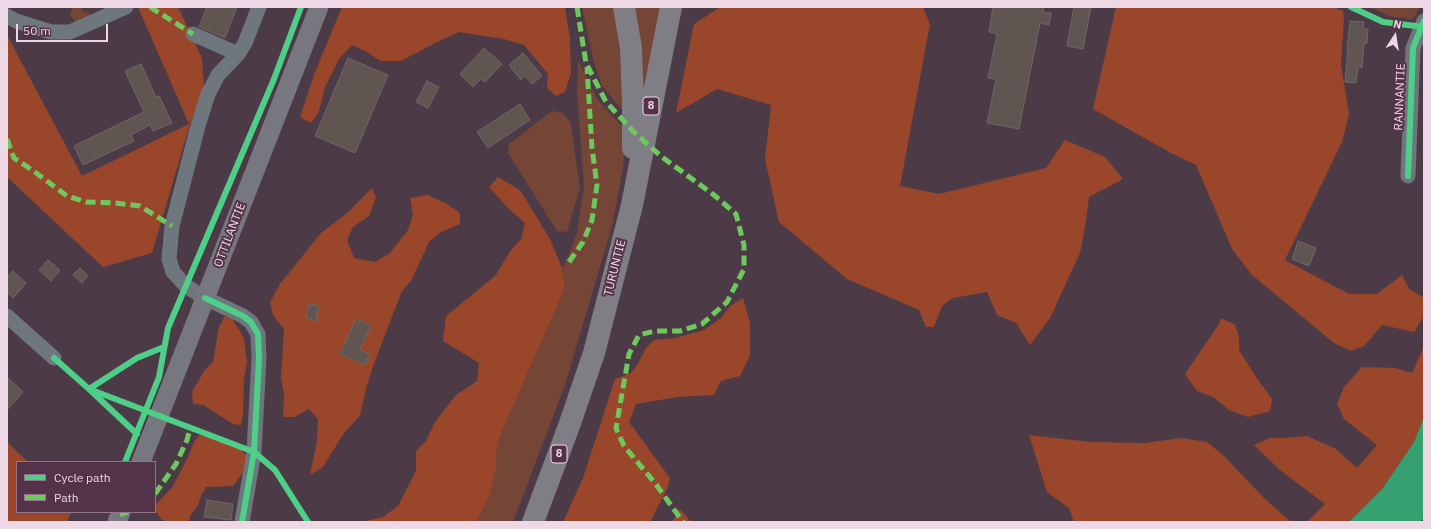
<!DOCTYPE html>
<html>
<head>
<meta charset="utf-8">
<style>
	body { margin:0 }
	#map { position:relative; width:1431px; height:529px; overflow:hidden; background:#4c3b47; font-family:"IBM Plex Sans",sans-serif }
	canvas { display:block }
	.frame { position:absolute; inset:0; border:8px solid #eed8e6; pointer-events:none }
	.legend { position:absolute; left:16px; top:461px; width:140px; height:52px; box-sizing:border-box; background:#54334a; border:1px solid #927588; margin:0; padding:5px 7px; list-style:none; font-size:12px; color:#eed8e6 }
	.legend li { display:flex; align-items:center; gap:8px; height:20px }
	.legend b { width:20px; border:1px solid #927588 }
	.north { position:absolute; left:1375px; top:16px; width:40px; height:40px; -webkit-text-stroke:3px #54334a; paint-order:stroke; rotate:12deg; font-size:11px; font-weight:700; line-height:16px; text-align:center; color:#eed8e6 }
	.north::after { content:''; display:block; margin:auto; width:14px; height:18px; background:#eed8e6; clip-path:polygon(50% 0,100% 100%,50% 72%,0 100%) }
	.scale { position:absolute; left:16px; top:24px; width:92px; height:18px; box-sizing:border-box; border:2px solid #eed8e6; border-top:0; padding-left:5px; font-size:12px; line-height:14px; white-space:nowrap; color:#eed8e6; -webkit-text-stroke:3px #54334a; paint-order:stroke }
</style>
</head>
<body>
<div id="map">
<canvas width="1431" height="529"></canvas>
<div class="frame"></div>
<ul class="legend">
<li><b style="height:5px;background:#4dcf88"></b>Cycle path</li>
<li><b style="height:5px;background:#6dc95d"></b>Path</li>
</ul>
<div class="north">N</div>
<div class="scale">50 m</div>
</div>
<script>
const c = document.querySelector('canvas').getContext('2d');
c.lineJoin = 'round';
function fillPath(path, color) { c.fillStyle = color; c.fill(path, 'evenodd'); }
const shape = rows => new Path2D(rows.map(r => 'M' + r).join(''));
function stroke(path, color, width, dash) { c.strokeStyle = color; c.lineWidth = width; c.lineCap = dash ? 'butt' : 'round'; c.setLineDash(dash || []); c.stroke(path); }
function write(font, color, halo, rows, align = 'center') {
  c.font = font + ' "IBM Plex Sans",sans-serif'; c.lineWidth = 4; c.setLineDash([]); c.textBaseline = 'middle'; c.strokeStyle = halo; c.fillStyle = color; for (const [text, x, y, turn = 0] of rows) {
    c.save(); c.translate(x, y); c.rotate((+turn || 0) * Math.PI / 180); c.textAlign = isNaN(turn) ? turn : align; if (halo) c.strokeText(text, 0, 0); c.fillText(text, 0, 0); c.restore();
  }
}
const green = shape([
	[73,7,81,7,84,13,89,11,92,23,79,28,70,14],
	[582,7,617,7,625,113,602,86,594,63],
	[635,7,661,7,643,102,637,20],
	[1370,7,1418,7,1419,8,1413,19,1391,17],
	[578,60,597,99,627,132,623,168,612,226,565,385,513,522,476,522,489,498,496,470,496,455,500,436,565,288,562,268,568,257,577,233,584,187,577,92],
	[552,111,563,113,571,124,580,188,567,232,557,231,508,153,509,144]
]);
const forest = shape([
	[138,7,178,7,202,58,204,90,190,124,152,253,103,267,7,177,7,35,82,176,189,124],
	[342,7,565,7,570,39,571,73,565,92,556,96,547,88,548,74,524,45,504,39,459,32,435,43,401,61,381,61,367,52,352,45,339,59,325,87,319,111,311,123,300,117,315,72],
	[720,7,923,7,930,24,900,186,939,194,1046,168,1065,140,1105,157,1123,179,1089,197,1086,221,1080,253,1050,318,1030,345,1016,323,997,315,987,292,953,298,942,306,934,327,926,327,919,310,847,279,779,222,765,159,771,105,717,89,676,113,694,24],
	[1116,7,1334,7,1343,11,1344,17,1341,65,1349,114,1342,142,1285,260,1349,294,1377,294,1402,275,1409,289,1423,297,1424,316,1414,332,1382,325,1364,346,1351,351,1334,343,1252,275,1232,249,1196,165,1171,153,1093,109],
	[498,177,520,190,550,239,562,268,565,288,500,436,496,455,496,470,489,498,476,522,362,522,383,517,398,506,416,471,416,451,426,441,435,422,456,395,477,381,479,363,443,341,446,316,495,276,511,250,521,239,525,223,510,210,489,187],
	[372,188,376,197,369,216,353,227,347,240,354,258,375,262,390,253,408,230,413,215,410,198,428,195,447,204,460,213,460,224,439,233,429,242,411,281,402,291,373,366,366,389,360,416,344,433,323,467,310,475,317,441,318,419,309,409,294,417,283,417,284,394,281,378,284,329,273,315,270,302,280,284,321,233,347,213],
	[743,298,750,323,750,355,740,376,721,381,714,395,678,397,636,404,629,422,670,478,667,489,650,522,563,522,583,478,615,379,631,373,637,365,646,348,654,340,675,338,704,330,721,318,730,306],
	[225,316,233,320,244,338,247,362,244,379,243,414,241,425,233,424,203,405,193,404,192,392,204,371,213,362,219,327],
	[1221,318,1235,325,1239,337,1239,350,1256,377,1272,399,1270,411,1248,417,1229,410,1213,397,1197,391,1185,374,1219,324],
	[1424,346,1424,417,1414,442,1382,489,1349,522,1307,522,1325,504,1280,470,1254,445,1270,438,1287,438,1307,436,1336,449,1357,468,1377,445,1344,419,1337,404,1344,387,1362,367,1395,368,1412,373],
	[201,433,240,449,248,457,242,474,233,486,206,487,201,496,198,505,190,516,189,522,173,522,162,520,155,510,155,506,173,486,188,457,194,442],
	[1029,435,1091,442,1144,443,1182,438,1207,442,1225,457,1264,498,1291,522,1074,522,1069,508,1047,492],
	[7,442,28,462,17,462,17,512,71,512,67,522,7,522],
	[680,509,691,522,672,522]
]);
const water = shape([
	[1424,417,1424,518,1420,522,1349,522,1382,489,1414,442]
]);
const building = shape([
	[207,7,237,7,225,38,199,27,207,7],
	[993,7,1044,7,1043,12,1051,13,1049,25,1040,23,1019,129,987,123,996,79,988,78,997,34,989,32,993,7],
	[1074,7,1091,7,1083,49,1067,46,1074,7],
	[1350,21,1364,22,1363,29,1368,29,1367,43,1364,43,1362,68,1358,67,1356,83,1345,82,1348,49,1347,49,1350,21],
	[484,48,502,64,485,82,481,79,473,87,460,74,484,48],
	[523,53,542,76,532,84,525,76,521,80,509,65,523,53],
	[348,58,388,75,355,153,315,136,348,58],
	[141,64,156,97,159,96,172,123,153,131,150,125,131,135,134,141,83,165,74,146,144,112,125,71,141,64],
	[427,81,439,87,428,108,416,102,427,81],
	[520,104,530,120,488,148,477,132,520,104],
	[1298,241,1316,248,1309,266,1292,259,1298,241],
	[48,260,60,270,51,281,39,270,48,260],
	[80,268,88,276,82,283,73,275,80,268],
	[13,271,26,283,13,298,7,292,7,277,13,271],
	[309,304,319,306,316,321,306,318,309,304],
	[356,319,371,325,360,350,370,354,365,365,340,354,356,319],
	[7,377,23,392,7,410,7,377],
	[207,500,233,504,231,520,204,517,207,500]
]);
const minor = shape([
	[7,16,16,21,51,32,70,32,126,7],
	[193,34,238,54],
	[1408,176,1413,48,1424,21],
	[7,316,54,358],
	[242,522,254,452,259,358,258,334,251,322,243,316,205,298,186,286,173,272,169,259,172,226,198,126,208,94,218,75,238,54,245,43,259,7]
]);
const major = shape([
	[141,462,319,7],
	[117,522,121,512]
]);
const highway = shape([
	[624,7,631,48,633,102,633,148],
	[533,522,569,426,594,353,632,205,671,7]
]);
const quiet = shape([
	[150,7,193,34],
	[577,7,586,63,606,102,635,133,662,157,714,195,736,214,744,245,744,269,727,302,702,324,680,331,655,331,639,335,629,354,616,428,624,446,655,483,683,522],
	[7,139,14,158,32,170,67,196,86,202,115,203,140,206,172,226],
	[569,262,583,242,592,220,597,185,592,148,587,67],
	[155,494,176,464,187,440,190,429],
	[120,515,128,512]
]);
const cycleway = shape([
	[1351,7,1383,22,1424,27],
	[1408,176,1413,48,1424,21],
	[205,298,243,316,251,322,258,334,259,358,254,452,242,522],
	[54,358,89,389,254,452,275,470,308,522],
	[137,434,89,389,137,358,164,347],
	[125,462,159,377,168,328,274,79,301,7]
]);
const shields = [
	[651,106,16],
	[559,454,16]
];
const shieldNames = [
	["8",651,106],
	["8",559,454]
];
const streetNames = [
	["RANNANTIE",1400,97,-88],
	["OTTILANTIE",230,235,-69],
	["TURUNTIE",615,268,-76]
];
fillPath(green, '#754536');
fillPath(forest, '#99462b');
fillPath(water, '#35a070');
fillPath(building, '#605551');
stroke(building, '#706665', 1);
stroke(minor, '#6f777e', 15);
stroke(major, '#77777f', 19);
stroke(highway, '#807e85', 22);
stroke(quiet, '#6dc95d', 5, [10, 5]);
stroke(cycleway, '#4dcf88', 6);
for (const [x, y, w] of shields) { const box = new Path2D(); box.roundRect(x - w / 2, y - 9, w, 18, 3); c.fillStyle = '#54334a'; c.fill(box); stroke(box, '#eed8e6', 1); }
write('bold 11px', '#eed8e6', null, shieldNames);
write('12px', '#eed8e6', '#54334a', streetNames);
</script>
</body>
</html>
